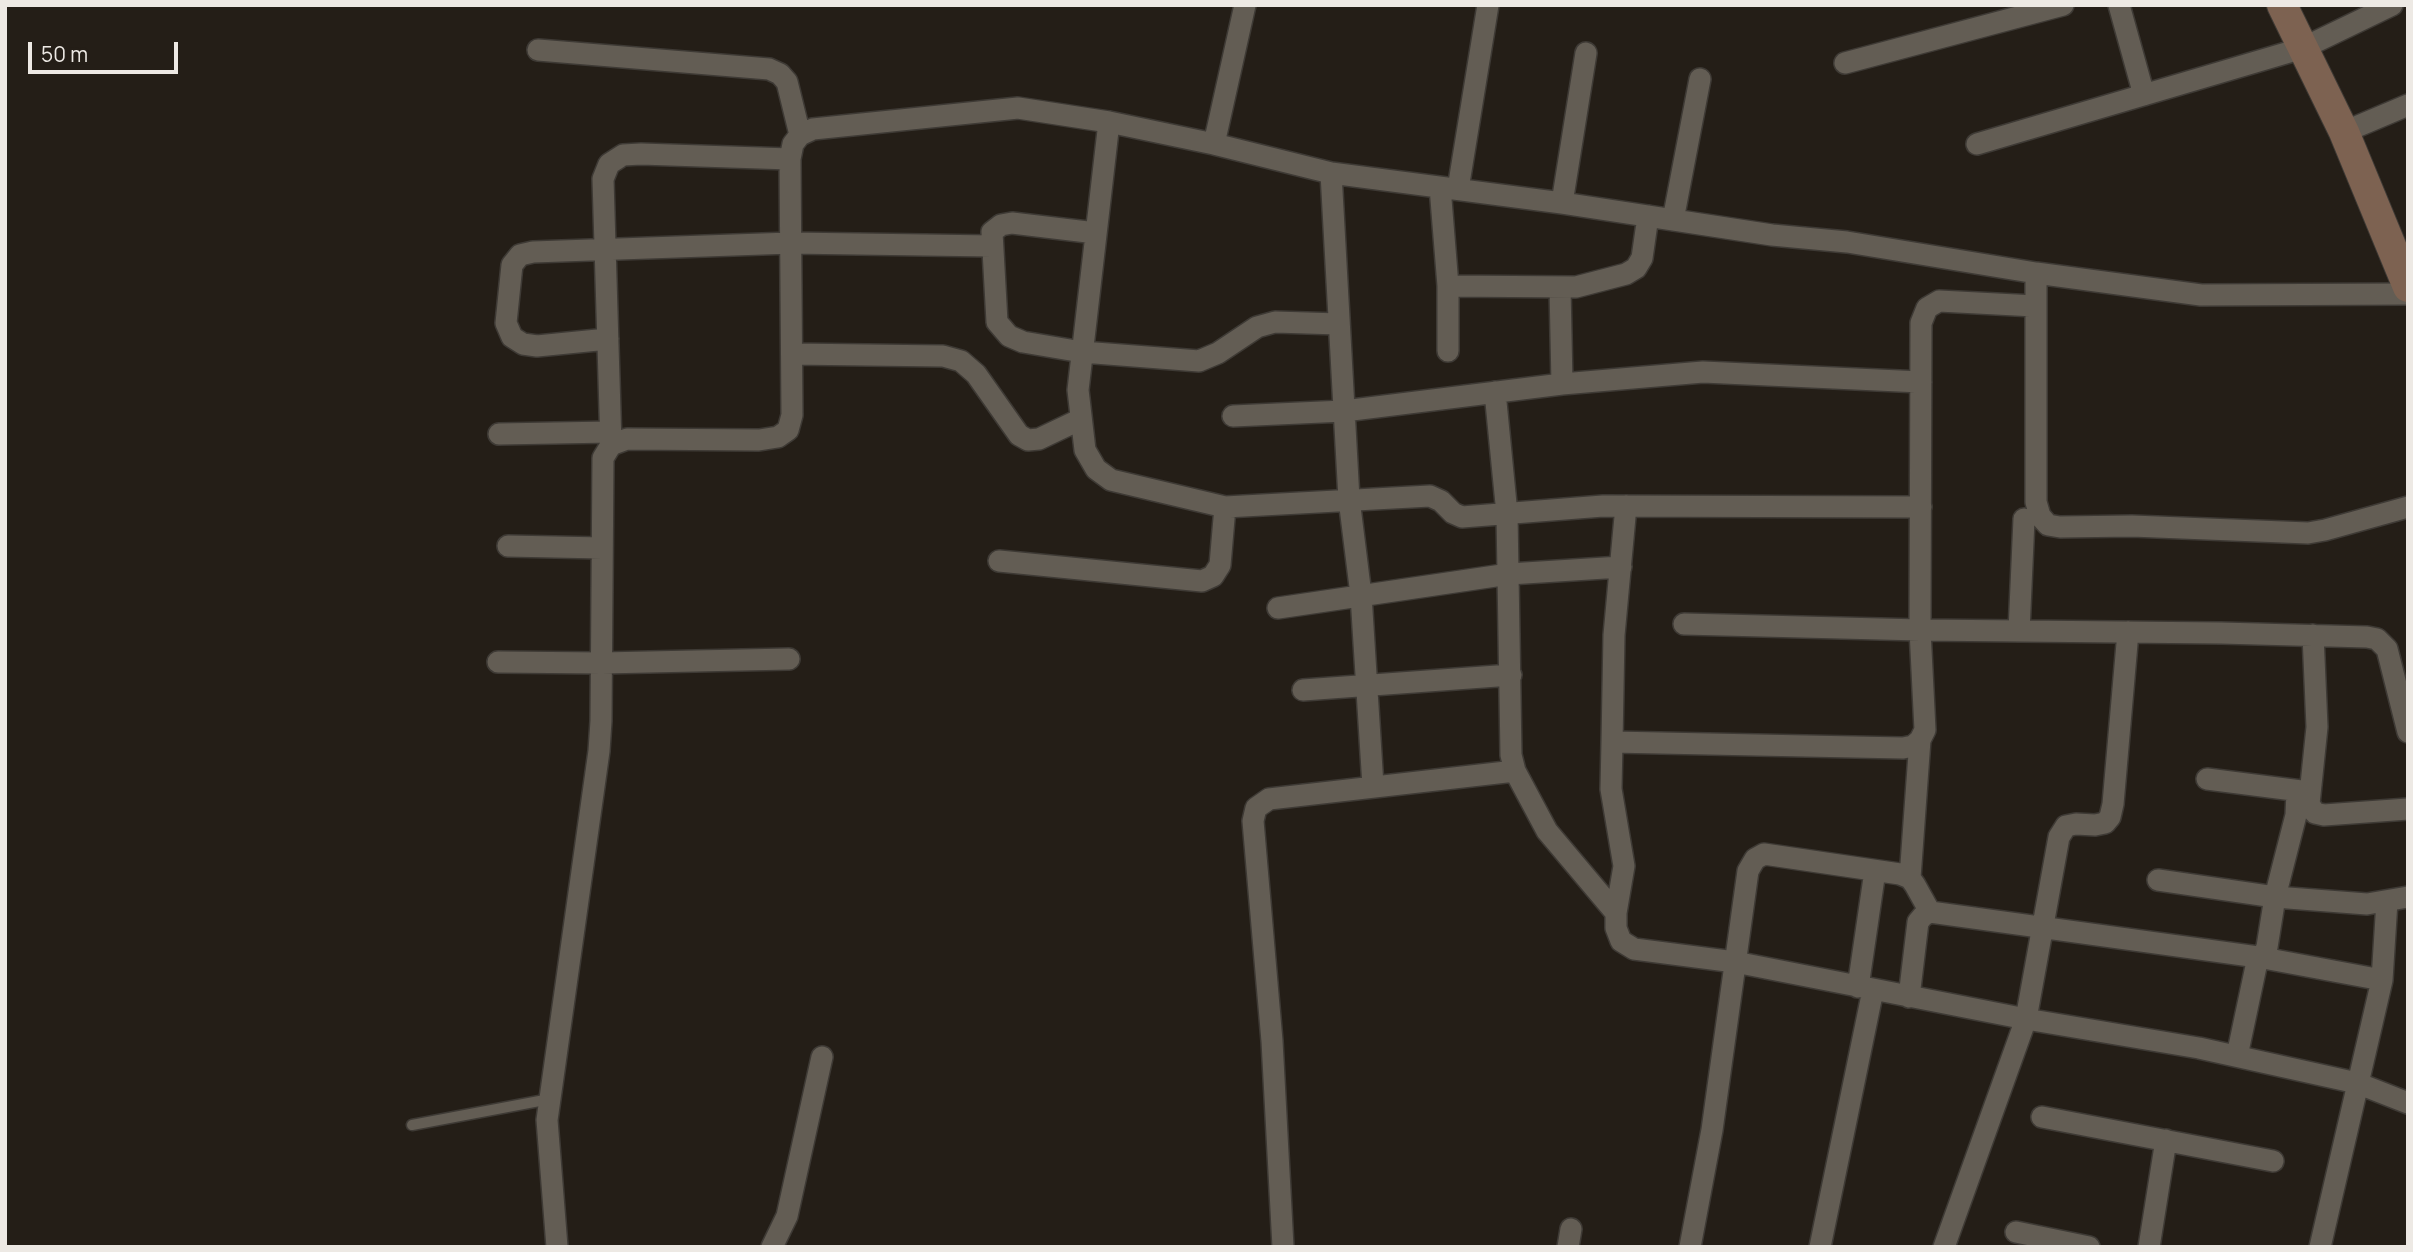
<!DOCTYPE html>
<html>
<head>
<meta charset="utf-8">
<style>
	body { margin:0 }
	#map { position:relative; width:2413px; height:1252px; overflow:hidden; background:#241e17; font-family:Manrope,sans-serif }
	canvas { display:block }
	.frame { position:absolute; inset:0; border:7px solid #ede9e4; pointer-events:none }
	.scale { position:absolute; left:28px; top:42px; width:150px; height:32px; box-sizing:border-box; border:4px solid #ede9e4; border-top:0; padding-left:9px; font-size:21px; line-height:24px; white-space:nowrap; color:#ede9e4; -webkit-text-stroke:5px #241e17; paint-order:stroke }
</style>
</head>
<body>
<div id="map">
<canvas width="2413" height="1252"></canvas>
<div class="frame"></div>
<div class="scale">50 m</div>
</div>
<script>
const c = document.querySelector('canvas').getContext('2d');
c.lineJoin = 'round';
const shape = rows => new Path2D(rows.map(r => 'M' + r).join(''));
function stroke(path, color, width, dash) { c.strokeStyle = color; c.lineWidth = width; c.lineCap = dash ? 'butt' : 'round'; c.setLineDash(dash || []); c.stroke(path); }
const lane = shape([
	[412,1125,550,1099]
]);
const street = shape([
	[2119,5,2144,95],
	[538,50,769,69,780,74,787,82,800,135],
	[1845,63,2063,5],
	[1109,122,1078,390,1085,450,1096,469,1111,480,1225,507,1430,496,1441,501,1453,513,1462,517,1603,506,1921,507],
	[2344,132,2408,105],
	[1214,144,1245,5],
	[1977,144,2303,48,2392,5],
	[1331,173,1349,499,1361,595,1373,786],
	[1440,187,1448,286,1448,351],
	[1458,189,1488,5],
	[1562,203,1586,53],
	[1673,220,1700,79],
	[1096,233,1012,223,1001,225,992,232,997,322,1009,336,1023,342,1082,352,1199,361,1218,353,1257,327,1275,322,1339,324],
	[2036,273,2036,502,2040,516,2048,525,2060,527,2132,526,2308,533,2325,530,2408,507],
	[1448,286,1576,287,1626,274,1636,268,1642,258,1648,216],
	[1560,287,1562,384],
	[608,339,537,346,523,344,512,337,506,323,512,265,520,255,533,252,791,243,992,246],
	[792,354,943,356,961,361,976,374,1019,435,1028,440,1039,439,1081,419],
	[1495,392,1507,514,1511,755,1515,771,1547,831,1616,913],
	[1233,416,1344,411,1562,384,1703,372,1921,382],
	[499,434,611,432],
	[611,445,603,179,609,164,623,155,641,154,790,159],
	[1626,506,1614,635,1612,742,1611,789,1624,866,1616,913,1616,928,1621,941,1634,949,1735,962,2026,1019,2199,1048,2357,1083,2408,1103],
	[508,546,602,548],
	[999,561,1202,581,1213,576,1220,565,1225,507],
	[1278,608,1509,574,1621,567],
	[1684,624,1920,630,2221,633,2367,637,2377,639,2387,649,2408,732],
	[2019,631,2024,519],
	[2313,635,2317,727,2309,804,2315,813,2324,815,2408,809],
	[498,662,602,663,789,659],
	[1303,690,1511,675],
	[1612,742,1903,748,1913,746,1920,740,1925,730,1920,630,1921,323,1927,308,1939,301,2035,306],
	[2207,779,2309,792],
	[1910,878,1920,740],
	[2158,880,2275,897,2367,904,2408,897],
	[1858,987,1875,871],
	[1909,997,1918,922,1923,916,1930,912,2258,957,2264,954,2267,947,2275,897,2296,815,2297,791],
	[2237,1056,2258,957,2382,980],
	[2042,1117,2273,1161],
	[2016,1232,2089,1247],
	[557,1247,547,1120,599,751,601,721,603,458,611,445,627,439,759,440,778,437,788,430,792,415,790,159,793,144,800,135,813,129,1018,108,1109,122,1214,144,1331,173,1562,203,1772,235,1847,242,2036,273,2201,295,2408,294],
	[772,1247,787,1216,822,1057],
	[1283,1247,1272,1041,1253,821,1256,808,1269,799,1515,771],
	[1568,1247,1571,1229],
	[1690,1247,1712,1130,1748,871,1755,859,1764,854,1900,874,1910,878,1915,885,1930,912],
	[1820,1247,1873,990],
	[1944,1247,2026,1019,2059,837,2066,826,2076,824,2095,825,2105,823,2110,817,2113,804,2128,632],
	[2149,1247,2166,1140],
	[2320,1247,2382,980,2387,901]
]);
const secondary = shape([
	[2282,5,2344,132,2408,287]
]);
stroke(lane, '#3e3a35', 13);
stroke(street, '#3e3a35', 24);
stroke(secondary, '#3e3a35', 32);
stroke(lane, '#635d54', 10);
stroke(street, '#635d54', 21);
stroke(secondary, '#7d6251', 30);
</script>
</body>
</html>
